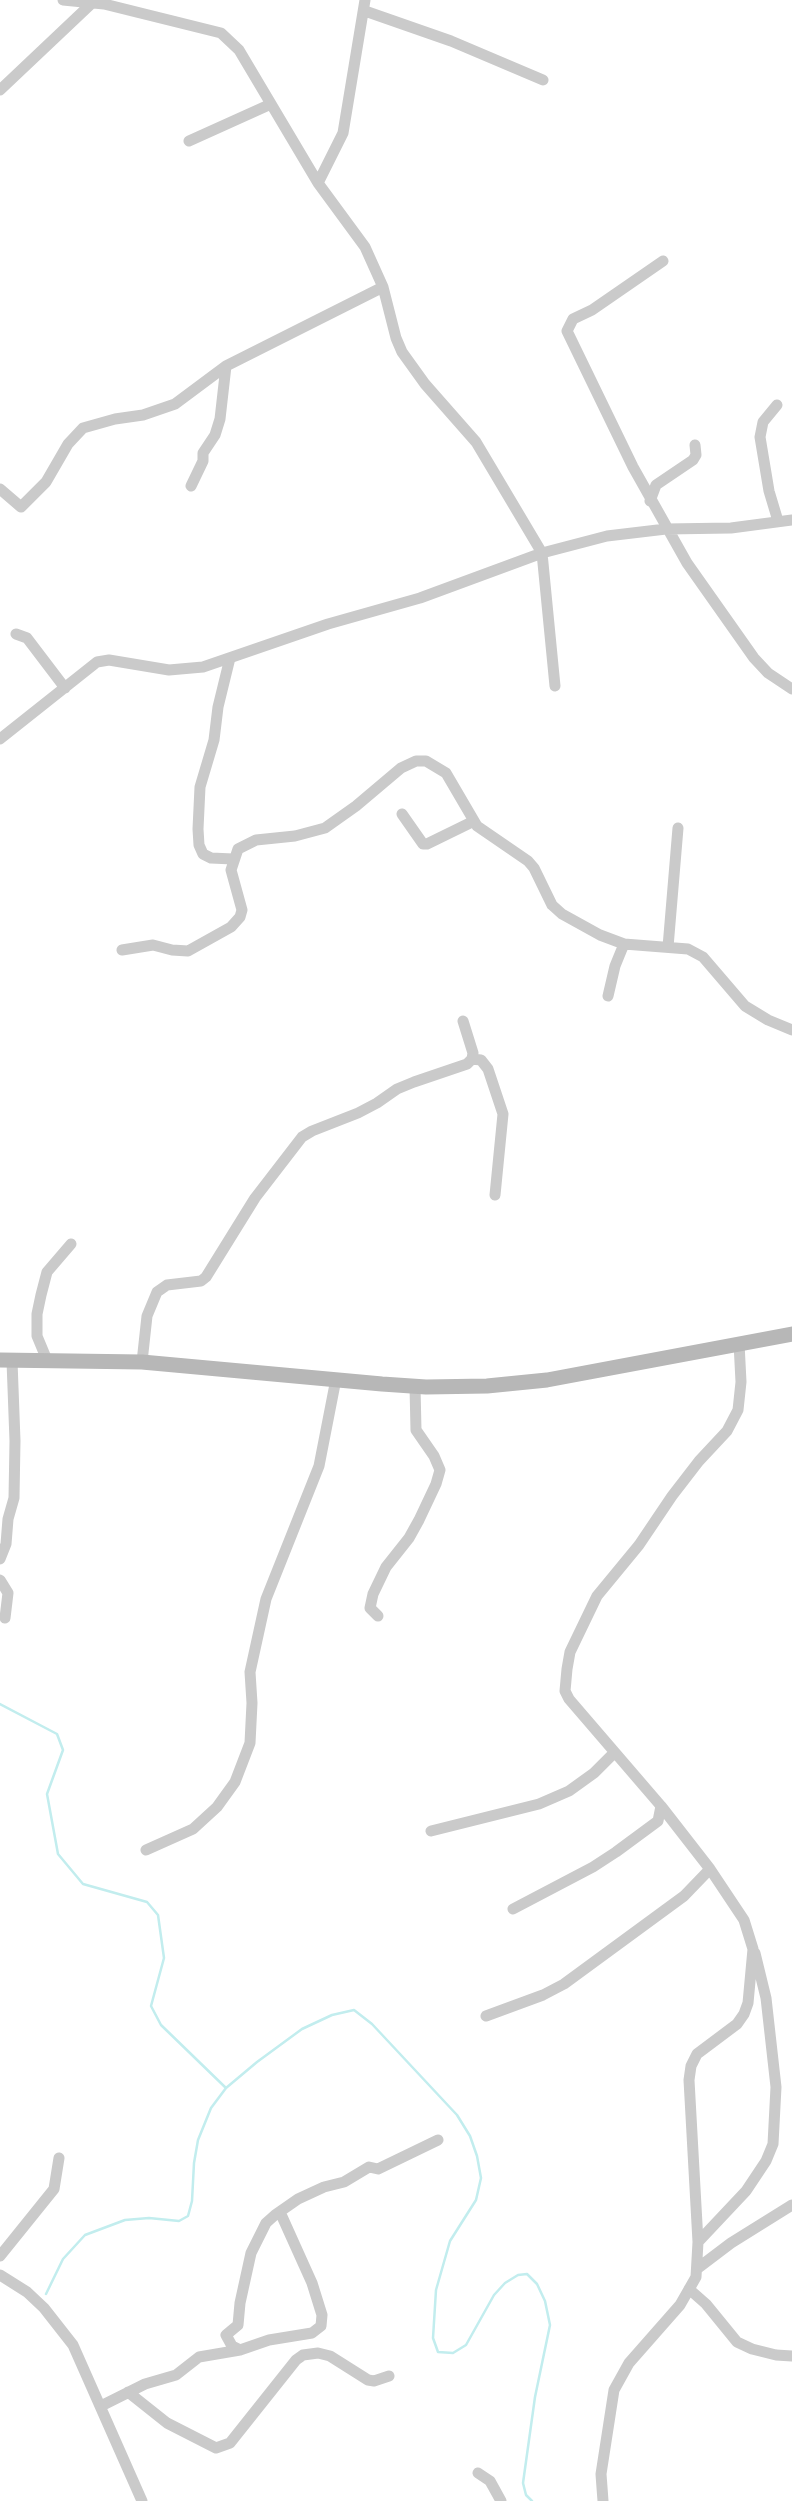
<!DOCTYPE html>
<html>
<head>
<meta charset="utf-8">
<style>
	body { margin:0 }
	canvas { display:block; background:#fff }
</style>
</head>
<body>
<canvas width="792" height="2501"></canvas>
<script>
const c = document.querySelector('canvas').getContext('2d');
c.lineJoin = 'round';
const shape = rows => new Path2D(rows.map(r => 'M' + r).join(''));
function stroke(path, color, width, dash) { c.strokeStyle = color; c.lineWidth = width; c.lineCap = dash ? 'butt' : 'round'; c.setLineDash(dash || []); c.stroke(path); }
const stream = shape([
	[0,1704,57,1734,63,1750,47,1794,58,1854,83,1884,147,1902,158,1915,164,1958,151,2006,161,2025,226,2088],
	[46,2294,63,2259,85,2235,125,2220,149,2218,179,2221,188,2216,192,2201,194,2163,198,2140,211,2108,226,2088,257,2062,302,2029,332,2015,354,2010,372,2024,457,2115,470,2136,477,2156,481,2178,476,2200,450,2241,436,2290,433,2338,438,2352,453,2353,466,2345,494,2295,505,2283,518,2275,527,2274,537,2284,545,2301,550,2325,535,2397,523,2483,526,2495,532,2501]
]);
const minor = shape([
	[63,0,104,4,221,33,239,50,318,183],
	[365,0,343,133,318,183,365,247,383,287,396,338,402,352,425,384,476,442,542,553,555,686],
	[365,11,451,41,543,80],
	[0,90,92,3],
	[189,141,271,104],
	[663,261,592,310,573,319,567,331,633,467,687,563,754,658,768,673,792,689],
	[777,405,763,422,760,437,769,491,778,521],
	[191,486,203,461,203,453,215,435,220,419,226,366],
	[0,489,21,507,46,482,68,444,83,428,115,419,143,415,175,404,226,366,383,287],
	[650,501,656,485,693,460,696,455,695,445],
	[16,634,27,638,65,688],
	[230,658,218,707,214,740,200,787,198,829,199,845,203,854,211,858,233,859],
	[0,739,97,662,109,660,169,670,203,667,328,624,420,598,542,553,607,536,666,529,731,528,792,520],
	[402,814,423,844,427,844,474,821],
	[668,947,678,828],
	[122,950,153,945,172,950,188,951,231,927,240,917,242,910,231,870,238,849,256,840,295,836,325,828,356,806,401,768,416,761,426,761,446,773,477,826,528,861,534,868,552,905,562,914,600,935,624,944,688,949,703,957,745,1006,768,1020,792,1030],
	[608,996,615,966,624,944],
	[472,1059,481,1060,488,1069,503,1114,495,1195],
	[47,1360,37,1336,37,1314,41,1295,47,1272,71,1244],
	[142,1362,147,1316,157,1292,167,1285,201,1281,206,1277,255,1198,302,1137,312,1131,358,1113,377,1103,397,1089,414,1082,467,1064,472,1059,473,1053,463,1021],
	[0,1559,6,1544,8,1519,14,1498,15,1441,12,1361],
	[0,1580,8,1593,5,1618],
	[378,1616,370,1608,373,1594,386,1567,409,1538,419,1520,436,1484,440,1470,434,1456,416,1430,415,1386],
	[431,1831,539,1804,569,1791,594,1773,614,1753],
	[146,1850,193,1829,217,1807,235,1782,250,1743,252,1703,250,1672,266,1599,319,1466,336,1379],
	[513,1909,593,1867,616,1852,658,1821,661,1806],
	[486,2016,543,1995,564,1984,684,1896,710,1869],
	[698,2242,746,2191,766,2161,773,2144,776,2087,766,1998,755,1953],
	[0,2256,54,2189,59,2158],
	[698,2268,731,2243,792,2205],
	[0,2275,27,2292,44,2308,73,2345,142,2501],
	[689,2289,706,2304,737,2342,752,2349,776,2355,792,2356],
	[240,2350,232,2346,226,2335,238,2325,240,2303,251,2253,266,2223,275,2215,298,2199,324,2187,344,2182,369,2167,378,2169,438,2140],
	[128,2392,167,2423,216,2448,230,2443,296,2360,303,2355,318,2353,330,2356,368,2380,374,2381,389,2376],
	[101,2406,145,2384,176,2375,199,2357,240,2350,269,2340,312,2333,321,2326,322,2315,312,2283,280,2212],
	[478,2473,490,2481,501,2501],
	[603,2501,601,2474,614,2390,629,2363,680,2305,696,2277,698,2242,689,2080,691,2066,697,2054,737,2024,744,2014,748,2003,753,1949,744,1920,710,1869,661,1806,569,1699,565,1691,567,1669,570,1652,597,1596,639,1545,672,1496,699,1461,727,1431,738,1410,741,1382,739,1343]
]);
const secondary = shape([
	[0,1360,142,1362,382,1384,426,1387,487,1386,547,1380,792,1334]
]);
stroke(stream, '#c2edee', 2.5);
stroke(minor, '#cacaca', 11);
stroke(secondary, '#b7b7b7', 15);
</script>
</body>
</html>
